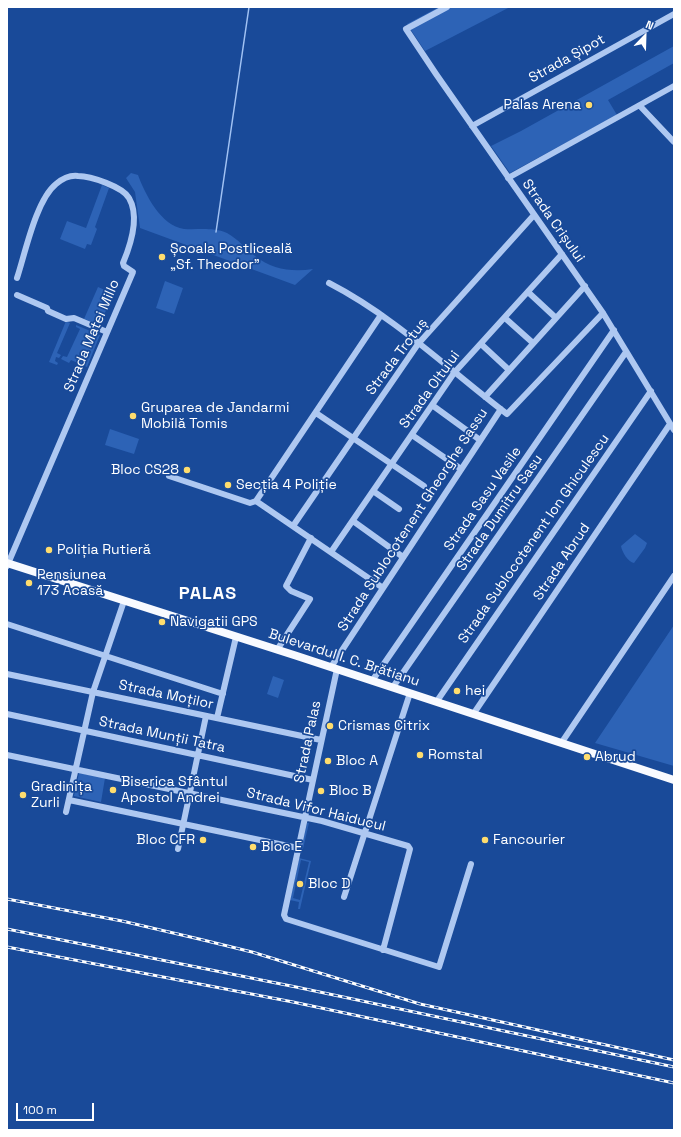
<!DOCTYPE html>
<meta charset="utf-8">
<style>
body{margin:0}
#map{position:relative;width:681px;height:1137px;overflow:hidden;background:#194a99;font-family:"Space Grotesk",sans-serif}
canvas{display:block}
.frame{position:absolute;inset:0;border:8px solid #fff;pointer-events:none}
.north{position:absolute;left:625px;top:16px;width:40px;height:40px;-webkit-text-stroke:3px #194a99;paint-order:stroke;rotate:23deg;font-size:11px;font-weight:700;line-height:16px;text-align:center;color:#fff}
.north::after{content:'';display:block;margin:auto;width:14px;height:18px;background:#fff;clip-path:polygon(50% 0,100% 100%,50% 72%,0 100%)}
.scale{position:absolute;left:16px;top:1103px;width:78px;height:18px;box-sizing:border-box;border:2px solid #fff;border-top:0;padding-left:5px;font-size:12px;line-height:14px;white-space:nowrap;color:#fff;-webkit-text-stroke:3px #194a99;paint-order:stroke}
</style>
<div id="map">
<canvas width="681" height="1137"></canvas>
<div class="frame"></div>
<div class="north">N</div>
<div class="scale">100 m</div>
</div>
<script>
const ctx = document.querySelector('canvas').getContext('2d');
ctx.lineJoin = 'round';
function fillPath(path, color) { ctx.fillStyle = color; ctx.fill(path, 'evenodd'); }
function stroke(path, color, width, dash) { ctx.strokeStyle = color; ctx.lineWidth = width; ctx.lineCap = dash ? 'butt' : 'round'; ctx.setLineDash(dash || []); ctx.stroke(path); }
function write(font, color, halo, rows, align = 'center') {
  ctx.font = font + ' "Space Grotesk",sans-serif'; ctx.lineWidth = 3.5; ctx.setLineDash([]); ctx.textBaseline = 'middle'; ctx.strokeStyle = halo; ctx.fillStyle = color; for (const [text, x, y, turn = 0] of rows) {
    ctx.save(); ctx.translate(x, y); ctx.rotate((+turn || 0) * Math.PI / 180); ctx.textAlign = isNaN(turn) ? turn : align; if (halo) ctx.strokeText(text, 0, 0); ctx.fillText(text, 0, 0); ctx.restore();
  }
}
fillPath(new Path2D(`
 M439 7H510L425 51 407 24Z
 M674 46V63L608 100 617 115 510 173 491 146 521 131Z
 M131 173 138 175C145 194 161 226 184 229 199 230 212 227 227 233 238 239 246 249 255 256 272 270 293 272 313 269L295 285 140 228 135 192 126 178Z
 M102 185 109 188 95 227 97 229 91 245 87 244 85 249 60 239 67 221 86 228Z
 M165 281 183 288 174 314 156 308Z
 M98 287 114 294 99 325 84 319Z
 M66 321 70 323 57 353 61 355 59 358 56 357 55 361 58 363 57 365 49 362Z
 M76 325 100 335 87 367 71 360 69 363 61 359 63 356 67 357 80 329 76 327Z
 M110 429 139 439 134 454 105 445Z
 M635 534 647 543 645 548 634 563C628 562 622 552 621 546Z
 M674 625V766L595 743Z
 M273 676 284 680 278 698 267 694Z
 M79 773 105 778 101 802 74 796ZM80 783 92 784 90 791 78 788Z
 M307 823H309L302 853H300Z
 M299 858 311 861 300 909H298L299 902 290 900ZM301 860 309 862 300 900 293 898Z`), '#2d63b6');
stroke(new Path2D(`
 M216 232 249 7`), '#a1c2f3', 1.5);
stroke(new Path2D(`
 M447 7 406 29 436 74 603 313 674 430
 M640 106 674 142
 M472 126 674 14
 M508 178 674 86
 M329 283C395 317 449 370 507 414L603 313
 M528 292 556 318
 M17 295 47 308 48 311 66 319 74 318 107 332
 M505 318 533 343
 M481 344 509 370
 M485 397 585 286
 M432 405 480 440
 M316 413 424 486
 M412 435 461 469
 M169 476 250 503 256 501
 M373 491 399 509
 M256 501 381 315
 M256 501 383 588
 M353 521 403 557
 M293 526 418 344 534 215
 M331 552 454 373 562 254
 M7 566 133 272 124 266 123 263C131 244 140 217 129 198 123 187 91 176 78 176 70 175 62 179 56 184 36 200 25 254 17 278
 M7 624 223 694
 M277 650 310 599 291 591 286 586 311 538
 M331 667 501 409
 M337 669 284 915 286 919 439 967 471 864
 M7 674 321 740
 M372 681 614 330
 M393 687 626 352
 M437 701 651 391
 M474 713 670 424
 M7 714 313 780
 M217 718 236 637
 M562 742 674 576
 M7 755 322 821 408 846 410 849 383 950
 M69 800 298 848
 M66 812 93 692 124 601
 M178 849 206 716
 M344 897 410 693`), '#aec8f1', 6);
stroke(new Path2D(`
 M7 563 297 656 674 780`), '#f8faff', 8);
const rail = new Path2D(`
 M7 899 122 921 199 939 252 952 420 1004 674 1060
 M7 929 296 987 674 1067
 M7 947 293 1002 674 1083`);
stroke(rail, '#fff', 3);
stroke(rail, '#194a99', 1.5, [4.5]);
for (const [x, y, r, color] of [
 [589,105,4,"#ffdd6e"],
 [162,257,4,"#ffdd6e"],
 [133,416,4,"#ffdd6e"],
 [187,470,4,"#ffdd6e"],
 [228,485,4,"#ffdd6e"],
 [49,550,4,"#ffdd6e"],
 [29,583,4,"#ffdd6e"],
 [162,622,4,"#ffdd6e"],
 [457,691,4,"#ffdd6e"],
 [330,726,4,"#ffdd6e"],
 [420,755,4,"#ffdd6e"],
 [587,757,4,"#ffdd6e"],
 [328,761,4,"#ffdd6e"],
 [113,790,4,"#ffdd6e"],
 [321,791,4,"#ffdd6e"],
 [23,795,4,"#ffdd6e"],
 [203,840,4,"#ffdd6e"],
 [485,840,4,"#ffdd6e"],
 [253,847,4,"#ffdd6e"],
 [300,884,4,"#ffdd6e"]
]) { const dot = new Path2D(); dot.arc(x, y, r, 0, 2 * Math.PI); ctx.fillStyle = color; ctx.fill(dot); stroke(dot, '#194a99', 1.5); }
write('14px', '#fff', '#194a99', [
 ["Strada Șipot",567,59,-29],
 ["Strada Crișului",553,221,55],
 ["Strada Matei Millo",92,336,-67],
 ["Strada Trotuș",397,357,-53],
 ["Strada Oltului",430,390,-54],
 ["Strada Sasu Vasile",483,499,-55],
 ["Strada Dumitru Sasu",500,513,-55],
 ["Strada Sublocotenent Gheorghe Sassu",413,520,-57],
 ["Strada Sublocotenent Ion Ghiculescu",534,539,-55],
 ["Strada Abrud",562,562,-56],
 ["Bulevardul I. C. Brătianu",344,658,18],
 ["Strada Moților",166,695,12],
 ["Strada Munții Tatra",162,735,12],
 ["Strada Palas",308,742,-78],
 ["Strada Vifor Haiducul",316,810,14]
]);
write('14px', '#fff', '#194a99', [
 ["Palas Arena",581,105,"right"],
 ["Școala Postliceală",170,249],
 ["„Sf. Theodor”",170,265],
 ["Gruparea de Jandarmi",141,408],
 ["Mobilă Tomis",141,424],
 ["Bloc CS28",179,470,"right"],
 ["Secția 4 Poliție",236,485],
 ["Poliția Rutieră",57,550],
 ["Pensiunea",37,575],
 ["173 Acasă",37,591],
 ["Navigatii GPS",170,622],
 ["hei",465,691],
 ["Crismas Citrix",338,726],
 ["Romstal",428,755],
 ["Abrud",595,757],
 ["Bloc A",336,761],
 ["Biserica Sfântul",121,782],
 ["Apostol Andrei",121,798],
 ["Gradinița",31,787],
 ["Zurli",31,803],
 ["Bloc B",329,791],
 ["Bloc CFR",195,840,"right"],
 ["Fancourier",493,840],
 ["Bloc E",261,847],
 ["Bloc D",308,884]
], 'left');
ctx.letterSpacing = '1px';
write('bold 18px', '#fff', '#194a99', [
 ["PALAS",208,594]
]);
ctx.letterSpacing = '0px';
</script>
